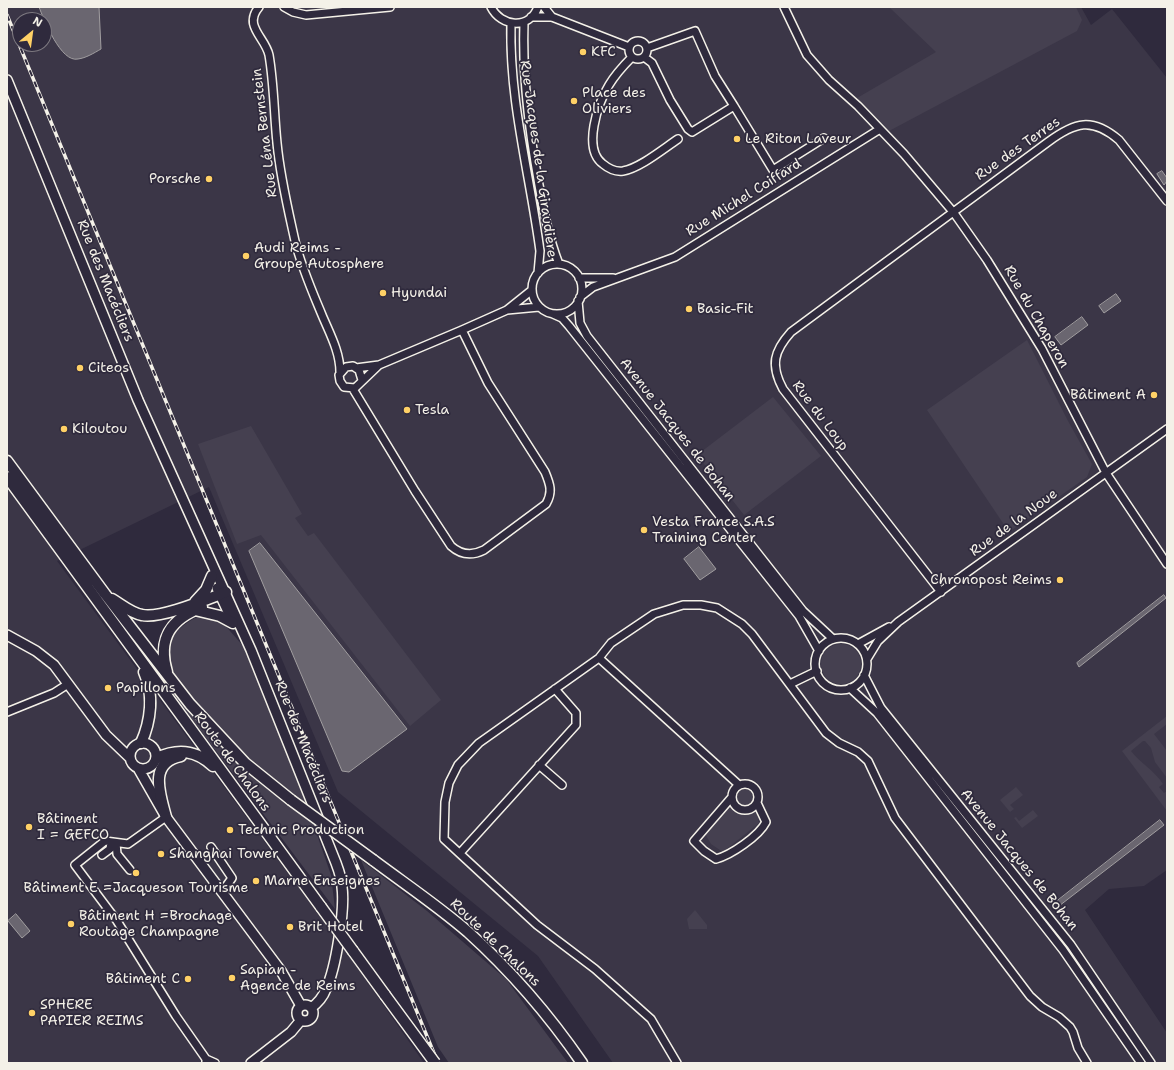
<!DOCTYPE html>
<meta charset="utf-8">
<style>
body{margin:0}
#map{position:relative;width:1174px;height:1070px;overflow:hidden;background:#2f2a3d;font-family:"Shantell Sans",sans-serif}
canvas{display:block}
.frame{position:absolute;inset:0;border:8px solid #f4f1e8;pointer-events:none}
.north{position:absolute;left:12px;top:12px;width:40px;height:40px;box-sizing:border-box;background:#2f2a3d;border:1px solid #7e7a81;border-radius:50%;rotate:29deg;font-size:11px;font-weight:700;line-height:16px;text-align:center;color:#f4f1e8}
.north::after{content:'';display:block;margin:auto;width:14px;height:18px;background:#ffd166;clip-path:polygon(50% 0,100% 100%,50% 72%,0 100%)}
</style>
<div id="map">
<canvas width="1174" height="1070"></canvas>
<div class="frame"></div>
<div class="north">N</div>
</div>
<script>
const ctx = document.querySelector('canvas').getContext('2d');
ctx.lineJoin = 'round';
function fillPath(path, color) { ctx.fillStyle = color; ctx.fill(path, 'evenodd'); }
function stroke(path, color, width, dash) { ctx.strokeStyle = color; ctx.lineWidth = width; ctx.lineCap = dash ? 'butt' : 'round'; ctx.setLineDash(dash || []); ctx.stroke(path); }
function write(font, color, halo, rows, align = 'center') {
  ctx.font = font + ' "Shantell Sans",sans-serif'; ctx.lineWidth = 3.5; ctx.setLineDash([]); ctx.textBaseline = 'middle'; ctx.strokeStyle = halo; ctx.fillStyle = color; for (const [text, x, y, turn = 0] of rows) {
    ctx.save(); ctx.translate(x, y); ctx.rotate((+turn || 0) * Math.PI / 180); ctx.textAlign = isNaN(turn) ? turn : align; if (halo) ctx.strokeText(text, 0, 0); ctx.fillText(text, 0, 0); ctx.restore();
  }
}
fillPath(new Path2D(`
 M7 7H1081L1091 25 1112 9 1167 78V870L1144 886 1109 889 1085 910 1167 1033V1063H613L538 956 338 792 209 487 57 561 344 949 424 1063H7ZM20 20H44V44H20Z`), '#3b3647');
fillPath(new Path2D(`
 M889 7H1076L1082 20 1077 31 889 131 857 98 936 52Z
 M1027 340 1068 421 1092 464 1087 477 1009 532 927 410Z
 M773 397 821 456 744 515 697 455Z
 M251 426 302 514 295 518 308 536 314 533 441 700 410 726 261 535 237 544 198 444Z
 M199 616 223 623 244 647 306 803 331 875 335 909 161 678C169 646 168 631 199 616Z
 M821 664a20 20 0 1 1 40 0a20 20 0 1 1-40 0Z
 M1167 716V724L1154 734 1167 751V778L1155 762 1151 748 1145 741H1143L1131 751C1140 763 1154 770 1163 784L1159 787 1164 793 1167 791V811L1122 751Z
 M1016 787 1023 795 1010 805 1014 809 1010 812 1000 800Z
 M736 797a10 10 0 1 1 20 0a10 10 0 1 1-20 0Z
 M729 803C737 814 745 817 757 811L759 823 723 852 711 844 704 832Z
 M1033 810 1038 816 1022 828 1014 818 1016 817 1019 821Z
 M361 860 427 911 506 979 568 1063H449L438 1047Z
 M695 910 707 925V929H689L687 919Z`), '#454050');
const water = new Path2D(`
 M39 7H99L101 49C94 53 86 58 78 59 61 63 44 20 39 7Z
 M1162 171 1167 178V181L1164 185 1157 174Z
 M1116 294 1121 301 1104 313 1099 306Z
 M1082 317 1088 325 1061 345 1055 337Z
 M260 543 407 729 349 772 342 771 249 551Z
 M699 547 716 569 700 580 684 559Z
 M1164 595 1166 598 1079 667 1077 663Z
 M1160 820 1164 825 1059 906 1056 902Z
 M16 914 30 931 22 938 8 921Z`);
fillPath(water, '#6a6670');
stroke(water, '#a19ea0', 1);
const street = new Path2D(`
 M259 7C243 26 265 37 269 55 274 84 274 114 277 143 280 176 288 209 295 241 301 266 312 291 322 315 330 334 340 352 340 372
 M284 7 293 12 306 15 390 7
 M491 7C501 27 529 30 538 7
 M544 7 552 17
 M784 7 807 55 829 80 858 106 904 154 954 213 987 260 1042 349 1106 473 1167 564
 M531 17H552L629 47
 M524 22C522 77 529 131 539 185 544 212 549 239 559 264
 M511 24C509 101 530 175 540 251L538 273
 M629 50a9 9 0 1 1 18 0a9 9 0 1 1-18 0Z
 M632 57C623 66 615 75 609 85 598 103 582 149 603 164 609 169 615 172 623 171 640 168 663 149 678 139
 M644 57 652 63 670 100 688 129 692 132 734 106 715 76 695 31 647 48
 M734 106 773 170 824 138
 M532 289a25 25 0 1 1 50 0a25 25 0 1 1-50 0Z
 M579 278H613
 M580 297 593 287 675 257 880 129
 M578 301 580 323 587 336 803 611 833 639
 M507 310 539 307
 M553 314 562 318 569 326 799 616 819 651
 M356 368 379 365 462 330 507 310 532 290
 M362 380 359 370 353 366 346 367 339 375 340 381 344 387 355 388 379 365
 M353 389 415 491 451 546C461 555 472 556 484 550L546 504C553 492 550 484 545 472L488 383 462 330
 M941 592 783 389C770 365 774 351 791 332L1048 142C1075 122 1092 117 1119 140L1167 201
 M815 664a26 26 0 1 1 52 0a26 26 0 1 1-52 0Z
 M858 644 889 627
 M599 658 739 785
 M867 659 878 641 898 622 1167 429
 M864 675 881 708 1071 945 1151 1063
 M790 684 817 671
 M850 688 877 713 1063 950 1141 1063
 M7 712 54 693 68 684
 M539 765 562 785
 M732 797a13 13 0 1 1 26 0a13 13 0 1 1-26 0Z
 M732 797 694 841 704 851 716 859C731 855 759 836 766 822L757 803
 M166 817 128 844 105 841 75 865 117 921 176 1016 206 1059V1063
 M116 843 117 854 130 870
 M211 847 232 878 222 892
 M460 853 576 725V713L555 689
 M102 855 110 849 111 842
 M206 1059 215 1063
 M677 1063 651 1019 595 969 537 925 444 839 445 802 449 783 458 765 479 743 599 658 611 643 654 614 683 605H701L717 608 742 624 752 634 826 733 839 743 858 752 868 761 895 818 1030 996 1042 1007 1059 1017 1070 1027 1073 1032 1078 1048 1087 1063`);
const secondary = new Path2D(`
 M7 80 138 400 251 650 336 863C339 871 342 879 342 887 345 910 336 968 326 989 323 997 318 1003 311 1008
 M217 588 231 618
 M7 635 36 651 54 665 106 735 130 758
 M130 756a13 13 0 1 1 26 0a13 13 0 1 1-26 0Z
 M138 768 166 817 281 971 301 1006
 M297 1013a8 8 0 1 1 16 0a8 8 0 1 1-16 0Z
 M251 1063 291 1032 301 1020`);
const primary = new Path2D(`
 M7 461 105 594 190 704 245 763 291 800
 M7 477 321 907
 M112 599C122 605 131 613 142 615 161 619 207 599 226 592
 M195 602 206 590 212 576
 M195 610 220 616 233 623
 M167 672C157 638 171 619 202 607
 M141 743C151 721 154 694 144 672
 M157 758C178 748 196 750 213 766
 M166 817C160 794 148 762 181 756
 M373 860C405 884 438 906 468 932 511 971 549 1015 582 1063
 M353 951 385 995`);
stroke(street, '#f4f1e8', 10);
stroke(secondary, '#f4f1e8', 12);
stroke(primary, '#f4f1e8', 13);
stroke(street, '#2f2a3d', 7);
stroke(secondary, '#2f2a3d', 9);
stroke(primary, '#2f2a3d', 10);
const rail = new Path2D(`
 M7 15 438 1063`);
stroke(rail, '#f4f1e8', 3.5);
stroke(rail, '#2f2a3d', 2, [6]);
const primaryBridge = new Path2D(`
 M291 800 373 860
 M321 907 353 951
 M385 995 435 1063`);
stroke(primaryBridge, '#f4f1e8', 13, []);
stroke(primaryBridge, '#2f2a3d', 10);
for (const [x, y, r, color] of [
 [583,52,4,"#ffd166"],
 [574,101,4,"#ffd166"],
 [737,139,4,"#ffd166"],
 [209,179,4,"#ffd166"],
 [246,256,4,"#ffd166"],
 [383,293,4,"#ffd166"],
 [689,309,4,"#ffd166"],
 [80,368,4,"#ffd166"],
 [1154,395,4,"#ffd166"],
 [407,410,4,"#ffd166"],
 [64,429,4,"#ffd166"],
 [644,530,4,"#ffd166"],
 [1060,580,4,"#ffd166"],
 [108,688,4,"#ffd166"],
 [29,827,4,"#ffd166"],
 [230,830,4,"#ffd166"],
 [161,854,4,"#ffd166"],
 [136,873,4,"#ffd166"],
 [256,881,4,"#ffd166"],
 [71,924,4,"#ffd166"],
 [290,927,4,"#ffd166"],
 [232,978,4,"#ffd166"],
 [188,979,4,"#ffd166"],
 [32,1013,4,"#ffd166"]
]) { const dot = new Path2D(); dot.arc(x, y, r, 0, 2 * Math.PI); ctx.fillStyle = color; ctx.fill(dot); stroke(dot, '#2f2a3d', 1.5); }
write('14px', '#f4f1e8', '#2f2a3d', [
 ["KFC",591,52],
 ["Place des",582,93],
 ["Oliviers",582,109],
 ["Le Riton Laveur",745,139],
 ["Porsche",201,179,"right"],
 ["Audi Reims -",254,248],
 ["Groupe Autosphere",254,264],
 ["Hyundai",391,293],
 ["Basic-Fit",697,309],
 ["Citeos",88,368],
 ["Bâtiment A",1146,395,"right"],
 ["Tesla",415,410],
 ["Kiloutou",72,429],
 ["Vesta France S.A.S",652,522],
 ["Training Center",652,538],
 ["Chronopost Reims",1052,580,"right"],
 ["Papillons",116,688],
 ["Bâtiment",37,819],
 ["I = GEFCO",37,835],
 ["Technic Production",238,830],
 ["Shanghai Tower",169,854],
 ["Marne Enseignes",264,881],
 ["Bâtiment E =Jacqueson Tourisme",136,888,"center"],
 ["Bâtiment H =Brochage",79,916],
 ["Routage Champagne",79,932],
 ["Brit Hotel",298,927],
 ["Sapian -",240,970],
 ["Agence de Reims",240,986],
 ["Bâtiment C",180,979,"right"],
 ["SPHERE",40,1005],
 ["PAPIER REIMS",40,1021]
], 'left');
write('14px', '#f4f1e8', '#2f2a3d', [
 ["Rue Léna Bernstein",265,133,-97],
 ["Rue des Terres",1018,149,-35],
 ["Rue Jacques de la Giraudière",538,159,82],
 ["Rue Michel Coiffard",744,198,-32],
 ["Rue des Macécliers",105,281,68],
 ["Rue du Chaperon",1036,317,60],
 ["Rue du Loup",820,416,53],
 ["Avenue Jacques de Bohan",677,430,52],
 ["Rue de la Noue",1014,523,-36],
 ["Rue des Macécliers",303,742,68],
 ["Route de Chalons",232,762,54],
 ["Avenue Jacques de Bohan",1019,860,51],
 ["Route de Chalons",495,943,44]
]);
</script>
